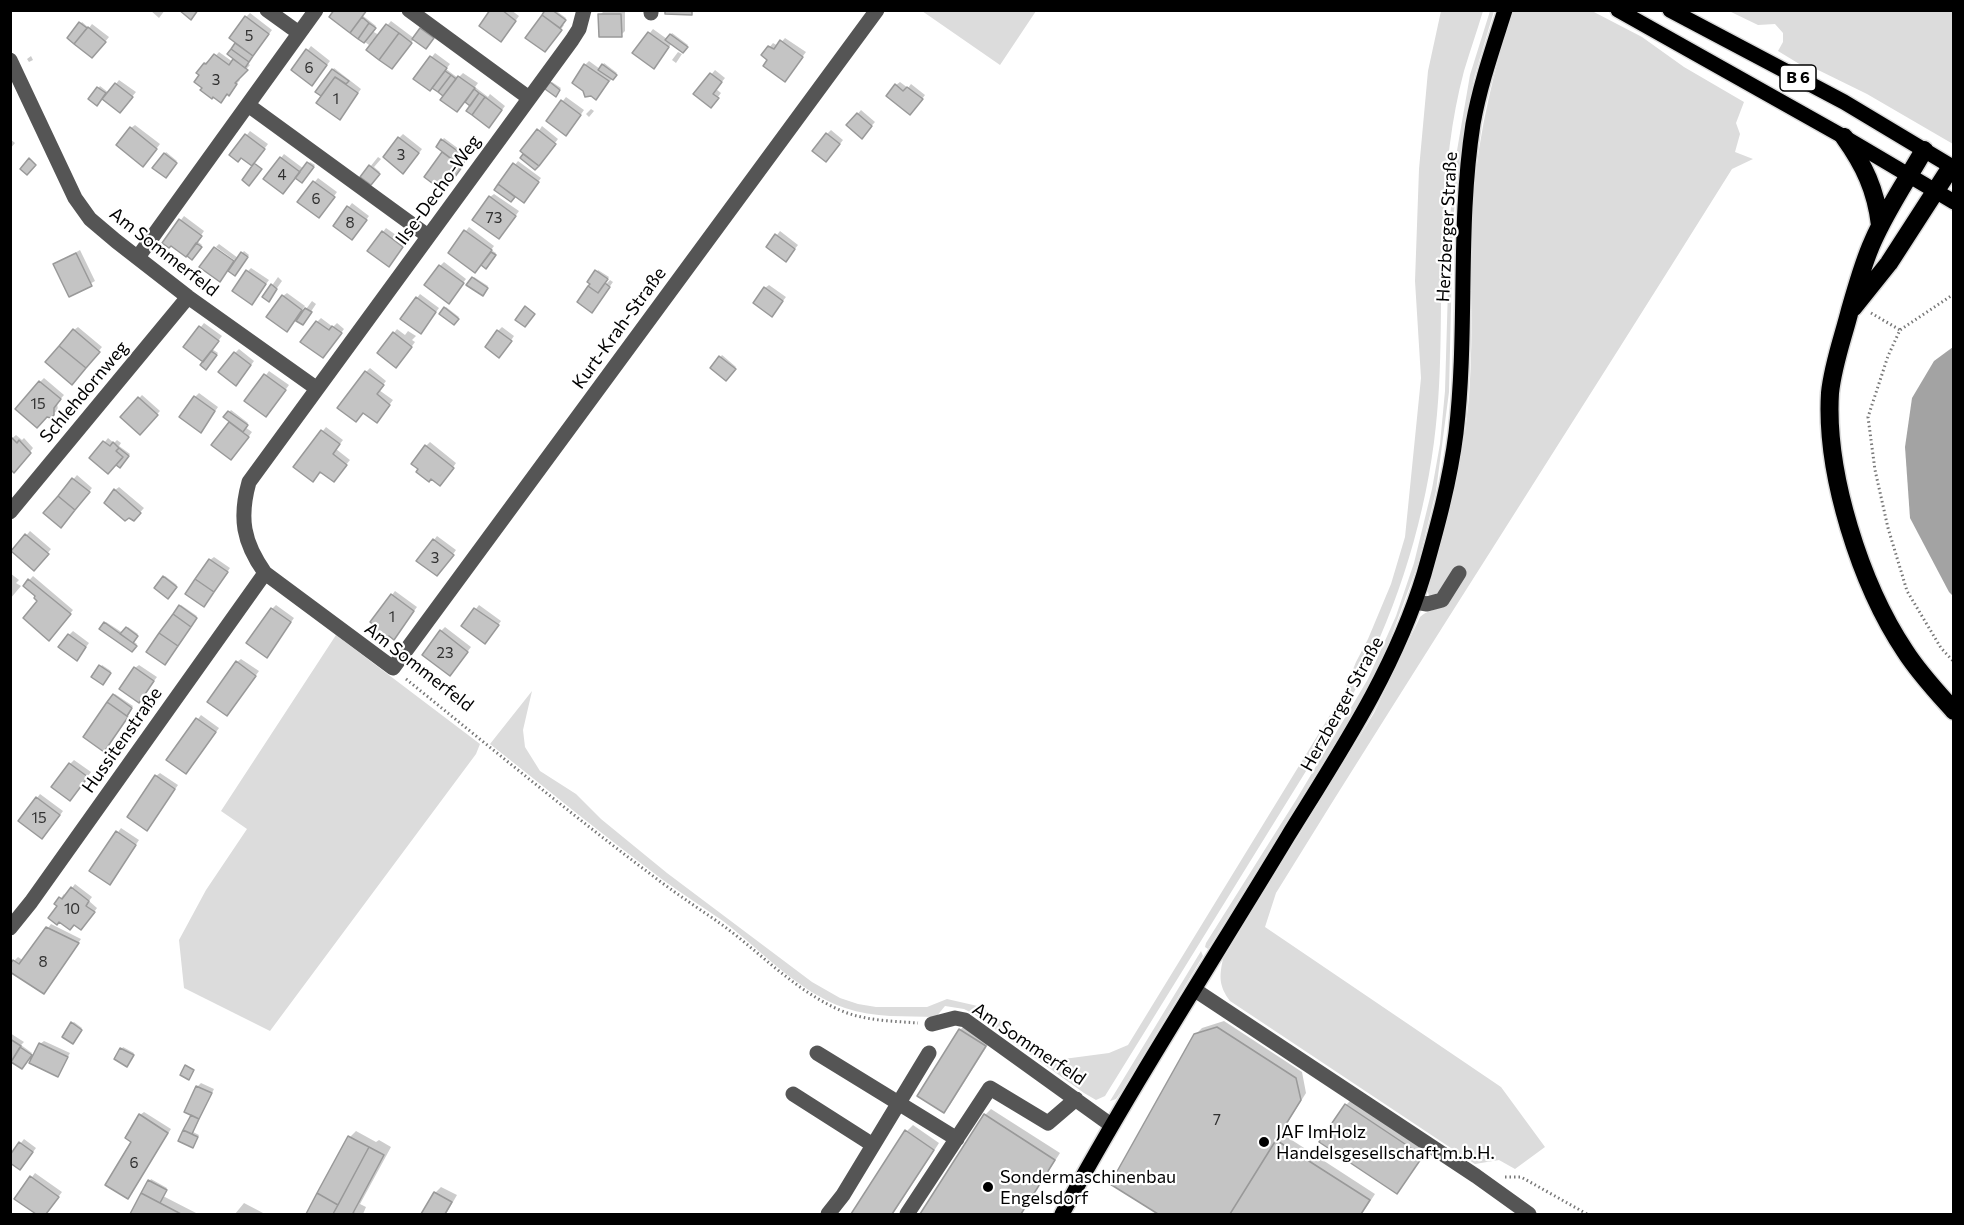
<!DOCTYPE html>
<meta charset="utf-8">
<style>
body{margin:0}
#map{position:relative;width:1964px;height:1225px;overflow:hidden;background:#fff;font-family:Commissioner,sans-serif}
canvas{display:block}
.frame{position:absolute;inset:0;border:12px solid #000;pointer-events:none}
</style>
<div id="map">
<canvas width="1964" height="1225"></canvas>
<div class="frame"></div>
</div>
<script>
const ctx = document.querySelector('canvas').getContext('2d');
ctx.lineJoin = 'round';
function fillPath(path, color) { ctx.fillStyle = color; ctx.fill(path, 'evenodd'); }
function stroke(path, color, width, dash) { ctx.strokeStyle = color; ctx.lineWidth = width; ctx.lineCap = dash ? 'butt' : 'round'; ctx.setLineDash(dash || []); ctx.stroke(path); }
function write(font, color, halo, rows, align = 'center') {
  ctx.font = font + ' Commissioner,sans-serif'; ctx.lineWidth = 4.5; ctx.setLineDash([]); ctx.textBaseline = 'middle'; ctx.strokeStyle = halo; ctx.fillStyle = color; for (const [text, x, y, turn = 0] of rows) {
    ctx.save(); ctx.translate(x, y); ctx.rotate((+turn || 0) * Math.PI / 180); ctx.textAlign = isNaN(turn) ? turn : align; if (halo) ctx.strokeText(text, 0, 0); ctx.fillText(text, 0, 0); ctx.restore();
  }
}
fillPath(new Path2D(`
 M922 11H1036L1000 65Z
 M1441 11H1483C1477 31 1470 51 1464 71 1451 119 1446 171 1443 220 1439 294 1444 368 1434 442 1422 533 1393 619 1350 700L1105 1096 1096 1100 1084 1093 974 1014 964 1009 945 1006 936 1017C906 1016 874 1018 845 1008 798 992 762 951 723 921 703 907 682 894 663 880 604 836 547 789 490 744L532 691 523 730 525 747 540 771 576 794 601 819 667 873 812 982 840 998 858 1004 876 1007H927L947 999 982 1007 1056 1060 1109 1053 1128 1045 1343 694 1356 662 1368 639 1391 584 1405 537 1421 378 1415 281 1419 169 1428 71Z
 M1490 11H1494L1474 78 1458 169 1453 222 1449 392 1436 491 1418 564 1385 653 1358 706 1208 949 1205 947 1206 943 1296 800 1368 679 1396 616 1414 563 1432 489 1440 444 1445 391 1450 220 1454 168 1470 75Z
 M1512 11H1592L1642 37 1684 67 1744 102 1736 123 1740 134 1735 152 1753 159 1732 169C1581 411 1426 650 1276 893L1265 927 1501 1087 1545 1147 1515 1169 1499 1160 1475 1164 1230 1001C1219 986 1219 977 1223 959L1374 713 1420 617C1426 611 1435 610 1443 606V593L1432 599 1429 596 1427 588C1448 526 1463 462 1469 397 1474 329 1470 261 1474 193 1479 130 1494 71 1512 11Z
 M1729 11H1953V144L1867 94 1812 67 1801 65 1778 51 1783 42V33L1775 24 1758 25Z
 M336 635 480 744 476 754 270 1031 184 988 179 940 206 890 247 829 221 811Z
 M1201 951 1203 956 1121 1092 1116 1099 1110 1101Z`), '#dcdcdc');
fillPath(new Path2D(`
 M1953 347V596L1949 592 1910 518 1905 447 1912 398 1934 361Z`), '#a3a3a3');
fillPath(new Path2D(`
 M150 10H165L159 18Z
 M492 10H511L519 16 504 36Z
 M547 10H555L566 18 562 24 564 25 549 47 527 37Z
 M629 10 625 12V31L621 35 600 15 604 11Z
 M250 13 272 30 247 63 250 65 238 78 240 80 221 101 204 88 201 75 198 73 205 63 209 60 211 61 219 52 233 62 235 59 229 54 237 43 246 17Z
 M362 15 376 26 372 31 379 35 391 21 415 39 423 28 434 36 426 47 414 39 396 63 373 40 369 45 331 17Z
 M82 22 89 28 92 24 109 37 96 53 78 37H69Z
 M653 29 667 39 672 33 688 45 683 51 672 43 657 63 634 53Z
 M785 38 806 52 788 76 763 55 773 43 778 46Z
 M311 46 330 61 315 80 308 50Z
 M678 52 682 54 676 63 672 60Z
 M435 53 450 64 446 69 458 78 463 73 478 83 475 87 488 97 490 94 505 106 493 122 465 101 445 96 433 86 415 79Z
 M31 56 33 60 29 62 27 59Z
 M589 61 600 69 604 63 617 73 599 94 592 95 585 65Z
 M334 68 361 89 343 114 317 91Z
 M715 70 725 78 716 89 721 93 714 102 695 94Z
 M119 80 136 92 120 111 102 98 90 99 100 86 109 93Z
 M552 82 561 88 555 95 547 89Z
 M900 82 908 88 911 84 925 95 914 110 896 85Z
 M566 97 584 110 570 130 548 120Z
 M591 109 594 111 589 117 586 114Z
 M861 110 875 122 865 133 848 125Z
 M135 125 160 144 147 161 131 128Z
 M542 126 558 139 535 168 522 158Z
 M831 130 843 140 830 157 827 134Z
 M250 131 268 144 255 161 231 155Z
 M403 134 422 149 407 169 399 138Z
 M444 138 467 155 463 161 465 162 447 186 426 176 445 152 438 146Z
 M10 139 15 143 10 149Z
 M166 152 177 161 165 176 154 168Z
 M284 154 304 169 310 162 315 165 302 181 281 158Z
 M378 157 381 159 374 167 380 172 371 183 362 177Z
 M518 161 541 178 527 197 515 195 511 200 496 189Z
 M318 178 337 192 322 212 299 201Z
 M494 194 519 211 503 233 490 197Z
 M352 203 369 216 356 234 335 226Z
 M184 216 204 231 197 241 202 245 192 258 171 244 164 242Z
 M469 227 494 246 491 250 496 253 486 267 450 252Z
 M386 228 406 242 392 261 383 232Z
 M780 231 798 245 789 256 768 247Z
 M219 244 238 258 244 251 249 255 235 274 228 269 214 249 239 267 241 265 216 247Z
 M80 250 95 281 70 295 55 264Z
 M444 262 466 279 452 298 440 266Z
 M251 268 269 280 255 299 248 271Z
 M598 270 609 277 603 285 604 286 610 280 613 282 595 307 592 285 589 282Z
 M278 277 282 281 270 298 264 297Z
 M474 277 488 286 483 294 469 284Z
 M769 285 786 297 775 311 765 288Z
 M287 293 305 306 290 326 283 296Z
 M420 294 439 308 424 328 417 298Z
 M312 301 316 304 304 322 298 320Z
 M446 307 459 317 454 323 441 314Z
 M321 318 333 327 337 323 344 329 327 353 317 322Z
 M204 323 222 336 212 349 218 353 206 368 209 356 185 347Z
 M78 327 102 347 75 379 74 330Z
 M502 327 514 336 503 352 498 331Z
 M397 329 405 335 408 331 416 336 412 340 415 342 400 362 394 333Z
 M239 349 254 361 240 380 235 353Z
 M722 355 736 367 726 379 712 368Z
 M370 368 386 381 379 390 393 400 380 417 366 372Z
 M269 371 289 385 270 411 247 401Z
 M44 378 64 395 57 403 58 410 50 416 40 382Z
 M199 393 218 407 204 427 195 397Z
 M142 395 160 411 140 433 122 417Z
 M231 410 248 423 245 427 252 432 235 455 214 445 231 421 225 417Z
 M326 427 343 440 336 449 350 460 337 476 321 470 295 467Z
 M16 435 22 440 24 438 33 448 18 467 10 468V440Z
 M108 438 114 443 117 440 121 443 119 446 130 454 120 466 116 463 92 458Z
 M430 442 456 463 444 480 432 477 426 446Z
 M77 475 92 488 65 522 45 513Z
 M119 487 144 508 134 519 115 490Z
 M30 531 51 549 38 565 13 551Z
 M437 536 456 550 441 571 434 540Z
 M214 557 230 568 207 602 210 560Z
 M10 573 19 580 16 583 21 586 10 599Z
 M33 576 73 610 53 635 37 596 25 585Z
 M165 576 177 585 168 597 156 588Z
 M395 591 417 607 397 634 392 595Z
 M181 605 197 616 193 622 175 614Z
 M276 605 294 618 270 652 272 609Z
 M479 605 501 621 489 638 463 626Z
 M106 622 123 633 128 627 138 634 133 641 137 644 132 650 101 629Z
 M445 627 471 647 454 670 441 631Z
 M73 631 89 643 80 655 69 635Z
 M241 659 259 671 230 711 237 662Z
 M102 665 111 671 102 683 93 677Z
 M139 665 157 677 142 697 135 668Z
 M115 694 133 706 129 712 130 713 107 746 85 737Z
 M201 715 219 728 190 768 168 759Z
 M74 760 91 772 74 795 70 764Z
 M160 773 178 785 150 825 156 776Z
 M40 794 63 811 46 834 37 798Z
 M121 828 139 840 113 879 91 871Z
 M75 884 92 897 89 901 97 908 85 925 75 924 70 929 50 917 59 905 61 898 64 894 66 896Z
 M51 924 81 939 47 989 14 961 18 957 24 961Z
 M1224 1021 1302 1072 1306 1093 1281 1133 1375 1194 1362 1214H1161L1112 1183 1195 1035 1202 1028Z
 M74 1022 82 1028 74 1040 72 1023Z
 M966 1024 991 1040 950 1105 944 1111 960 1030Z
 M10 1033 24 1042 21 1045 32 1053 24 1066 10 1059Z
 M44 1041 70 1053 58 1075 40 1044Z
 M123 1047 134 1053 128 1064 116 1059Z
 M201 1083 214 1089 193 1132 199 1135 194 1145 180 1140 193 1114 197 1087Z
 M1352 1099 1428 1149 1397 1192 1346 1105Z
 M991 1109 1060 1153 1021 1214H922L985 1115Z
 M144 1112 171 1129 128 1197 133 1141 140 1115Z
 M913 1125 939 1143 893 1214H853L907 1131Z
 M356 1131 376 1142 379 1140 391 1147 360 1204 366 1207 363 1214H307L350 1137Z
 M24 1139 36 1148 24 1164 10 1157Z
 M35 1173 62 1192 45 1214H38L16 1199Z
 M151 1179 167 1188 163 1196 198 1214H132Z
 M441 1187 457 1195 446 1214H423L435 1193Z
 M244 1203 265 1214H235Z`), '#0003');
const building = new Path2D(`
 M179 10H198L191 20Z
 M334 10H367L350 33 329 17Z
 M490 10H502L516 21 501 42 479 26Z
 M545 10H552L566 20 560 28 542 15Z
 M665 10H692V15L665 14Z
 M598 14H621L622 37H599Z
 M542 15 562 30 545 52 525 38Z
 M245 16 269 34 253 56 229 38Z
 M362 17 369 23 358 39 350 33Z
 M79 22 87 28 74 44 67 38Z
 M369 23 376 28 364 43 358 39Z
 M386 24 399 33 379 60 366 50Z
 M88 27 106 42 92 58 74 44Z
 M420 28 434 38 426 49 412 39Z
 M648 32 669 47 654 69 632 53Z
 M399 33 412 43 392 69 379 60Z
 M670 34 688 47 683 53 665 40Z
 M780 40 803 57 785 82 763 66 767 60 761 55 768 46 774 49Z
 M235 43 253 56 249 62 231 49Z
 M231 49 249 62 245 68 227 54Z
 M306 49 327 65 312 86 291 70Z
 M214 54 229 65 233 59 248 70 235 83 237 84 229 96 227 94 221 103 213 97 212 99 200 90 202 88 194 82 199 75 196 73 204 63 206 64Z
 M430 56 447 68 430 91 413 79Z
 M584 64 609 81 596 100 591 96 585 97 583 91 572 83Z
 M602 64 617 75 613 80 598 70Z
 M332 69 349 81 346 84 335 77 321 96 315 92Z
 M445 71 451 75 438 92 432 88Z
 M710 73 722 82 713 94 719 98 711 108 693 94Z
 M451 75 456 79 443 96 438 92Z
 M458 76 475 88 457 112 440 100Z
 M335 77 358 93 340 120 316 103Z
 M550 82 560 90 556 97 545 89Z
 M115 83 133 97 120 113 102 99Z
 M895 84 903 91 907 87 923 99 910 115 886 96Z
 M97 87 106 93 97 106 88 99Z
 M474 89 479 93 470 106 465 102Z
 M479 93 485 97 472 115 466 111Z
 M485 97 502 110 489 128 472 115Z
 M561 100 581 115 566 136 546 121Z
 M857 113 872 126 862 139 846 125Z
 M130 127 157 149 143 167 116 145Z
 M537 129 556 144 539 166 520 151Z
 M826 133 840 144 826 162 812 151Z
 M245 134 265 149 252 166 241 158 238 162 229 155Z
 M398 137 419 153 403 174 383 157Z
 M441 139 467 158 461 166 436 147Z
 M442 152 462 167 444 192 424 177Z
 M164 153 177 163 166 178 152 168Z
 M523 154 539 166 535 170 520 158Z
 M280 157 300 172 283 194 263 179Z
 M29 158 36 165 27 175 20 169Z
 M307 162 314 167 302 183 295 178Z
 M254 163 262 169 249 186 242 180Z
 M513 163 539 182 524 203 498 184Z
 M369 165 380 174 371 185 360 177Z
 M313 181 335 197 319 218 297 202Z
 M498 184 515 197 511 202 494 190Z
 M489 196 516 216 499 239 472 220Z
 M347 206 367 220 352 240 333 226Z
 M179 219 202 236 186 257 171 246 169 248 162 243Z
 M464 230 492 250 475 273 448 253Z
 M382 231 403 247 389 267 367 251Z
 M775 234 795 249 786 262 766 247Z
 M196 243 202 247 192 260 187 256Z
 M214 247 234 261 220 282 199 267Z
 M241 252 248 257 235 276 228 271Z
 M491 252 496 255 486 269 481 265Z
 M76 253 92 286 69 297 53 264Z
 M439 265 464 283 449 304 424 285Z
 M246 270 266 284 252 305 232 291Z
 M595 270 608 279 598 293 588 286 590 284 587 282Z
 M472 277 488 288 483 296 466 285Z
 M605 283 610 287 592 313 577 302 588 286 598 293Z
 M271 284 277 289 269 302 262 297Z
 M764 287 783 301 772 317 753 303Z
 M282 295 302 310 287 332 266 317Z
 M416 297 436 312 421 334 400 319Z
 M525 306 535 314 525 327 515 320Z
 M444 307 459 319 454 325 439 314Z
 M305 308 312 312 303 325 296 321Z
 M316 321 329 330 332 326 342 333 323 358 300 342Z
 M199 326 219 341 203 362 183 347Z
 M73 329 100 352 86 368 59 346Z
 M497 330 512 341 499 358 485 347Z
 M393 332 412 347 396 368 377 353Z
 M59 346 86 368 72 385 45 362Z
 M211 351 217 355 206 370 200 365Z
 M234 352 251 365 236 386 218 372Z
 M719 356 736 369 726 381 710 368Z
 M365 371 384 385 377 394 390 405 377 423 363 413 356 422 337 408Z
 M264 374 286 390 266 417 244 401Z
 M39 381 61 399 54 408V415L51 418 47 417 37 428 15 409Z
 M194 396 215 411 201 433 179 417Z
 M138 397 158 415 140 435 120 417Z
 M228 411 248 425 243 432 223 417Z
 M229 422 249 437 231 460 211 445Z
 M321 430 340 444 333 454 347 465 334 482 320 472 313 482 293 467Z
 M11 437 17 443 19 440 31 453 14 473 10 469Z
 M103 441 110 446 113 442 119 448 116 451 123 457 108 474 89 458Z
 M425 445 454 468 440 486 431 479 429 482 416 472 418 469 411 464Z
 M119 448 129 456 120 468 116 465 123 457 116 451Z
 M72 478 90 492 75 510 58 496Z
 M114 489 141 513 134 521 129 518 125 521 104 503Z
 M58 496 75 510 61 528 43 513Z
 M25 534 49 554 34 571 11 551Z
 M433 539 454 555 437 576 416 561Z
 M209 559 228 572 214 592 195 579Z
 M163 576 177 587 168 599 154 588Z
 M28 579 71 614 49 641 23 618 37 601 34 598 35 596 23 586Z
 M195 579 214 592 204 607 185 594Z
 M391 594 414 611 394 640 389 636 386 640 375 631 377 628 370 622Z
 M179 605 197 618 191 627 173 614Z
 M271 608 291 622 267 658 246 643Z
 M474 608 499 625 485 644 461 626Z
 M173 614 191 627 178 646 159 633Z
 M104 622 137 646 132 652 99 629Z
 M126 627 138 636 133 643 120 634Z
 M440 630 468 652 450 676 422 655Z
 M159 633 178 646 165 665 146 652Z
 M68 634 86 647 77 661 58 647Z
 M236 661 256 676 227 716 207 702Z
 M99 665 111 673 103 685 91 677Z
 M134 667 154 681 139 703 119 689Z
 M113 694 132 708 127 716 107 702Z
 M107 702 128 717 104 752 83 737Z
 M196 718 216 732 186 774 166 760Z
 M69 763 88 777 70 801 51 787Z
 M155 775 175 789 147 831 127 817Z
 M36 797 60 815 42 839 18 821Z
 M116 831 136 845 110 885 89 871Z
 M71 887 89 901 86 906 95 912 81 930 74 925 70 930 59 922 57 925 48 918 57 906 54 904 59 897 62 899Z
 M46 927 79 943 44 994 10 972V964L13 960 19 964Z
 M71 1022 82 1030 73 1044 62 1037Z
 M1217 1027 1296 1078 1301 1100 1230 1214H1158L1110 1184 1194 1034Z
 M959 1029 986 1046 944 1113 917 1096Z
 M10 1039 21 1046 11 1062 10 1061Z
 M39 1043 68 1057 58 1077 29 1063Z
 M20 1047 32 1055 22 1069 11 1062Z
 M120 1048 134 1055 127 1067 114 1059Z
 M185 1065 194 1070 189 1080 180 1075Z
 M196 1086 212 1093 199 1119 184 1112Z
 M1345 1104 1423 1156 1397 1194 1319 1142Z
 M139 1114 168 1133 128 1199 105 1185 131 1142 125 1138Z
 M984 1114 1055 1160 1021 1214H920Z
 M191 1115 199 1119 192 1134 183 1130Z
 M183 1130 198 1137 193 1148 178 1141Z
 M905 1130 934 1150 892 1214H851Z
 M348 1136 369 1147 338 1205 317 1193Z
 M1276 1140 1370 1200 1361 1214H1230Z
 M19 1142 33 1152 20 1170 10 1163V1155Z
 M369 1147 384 1155 353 1213 356 1214H333Z
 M30 1176 59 1197 46 1214H36L14 1199Z
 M148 1180 167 1190 160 1203 141 1193Z
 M434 1192 452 1202 445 1214H421Z
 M141 1193 160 1203 181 1214H130Z
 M317 1193 338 1205 333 1214H306Z`);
fillPath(building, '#c4c4c4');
stroke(building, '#999', 1.5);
const major = new Path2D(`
 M1618 10 1844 137 1954 202
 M1670 10 1844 102 1954 168
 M1062 1214C1132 1085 1212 962 1288 836 1340 752 1395 670 1424 574 1437 528 1450 481 1456 433 1468 330 1457 227 1473 124 1480 85 1493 48 1505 10`);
const highway = new Path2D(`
 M1844 137C1864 165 1876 190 1880 225
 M1924 150C1907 180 1887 209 1873 241 1863 263 1857 286 1850 310 1843 338 1833 364 1830 393 1825 474 1861 585 1905 651 1919 673 1937 692 1954 711
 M1853 308 1889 263 1951 167`);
stroke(major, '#dbdbdb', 18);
stroke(highway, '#dbdbdb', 21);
stroke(new Path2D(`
 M1446 235 1447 212
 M1954 294 1900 330 1888 356 1868 417 1875 470 1888 528 1907 591 1941 648 1954 662
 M1871 313 1900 330
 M406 679C490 747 574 817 661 882 681 897 701 910 721 924 761 953 795 991 842 1011 866 1021 893 1021 918 1023
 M1505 1177H1521L1587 1214`), '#777', 3, [1.5, 3]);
stroke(new Path2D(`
 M267 10 299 33
 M409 10 529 98
 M584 10 579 29 572 40 249 482C239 518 243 542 265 573L393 668 877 10
 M651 13V10
 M10 60 75 198 90 219 116 241 188 297 316 388
 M248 105 428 236
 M138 257 316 10
 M10 512 188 297
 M1415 602 1427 604 1442 600 1459 573
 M10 928 31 902 265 573
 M1195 990 1476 1176 1529 1214
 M932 1024 955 1018 965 1020 1111 1125
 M817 1053 957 1139
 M793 1094 873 1145
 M828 1214 843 1195 929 1053
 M907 1214 990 1088 1048 1123 1076 1099`), '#555', 15);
stroke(major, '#000', 15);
stroke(highway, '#000', 18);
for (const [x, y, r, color] of [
 [1264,1142,6,"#000"],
 [988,1187,6,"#000"]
]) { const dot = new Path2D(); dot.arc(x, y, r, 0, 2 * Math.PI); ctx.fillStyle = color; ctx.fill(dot); stroke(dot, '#fff', 2); }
write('15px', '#313131', null, [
 ["5",249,36],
 ["6",309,68],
 ["3",216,80],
 ["1",336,99],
 ["3",401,155],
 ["4",282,175],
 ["6",316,199],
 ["73",494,218],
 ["8",350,223],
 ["15",38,404],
 ["3",435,558],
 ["1",392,617],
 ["23",445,653],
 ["15",39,818],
 ["10",72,909],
 ["8",43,962],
 ["7",1217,1120],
 ["6",134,1163]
]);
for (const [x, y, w] of [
 [1798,78,36]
]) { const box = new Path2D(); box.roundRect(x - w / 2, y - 13, w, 26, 4.5); ctx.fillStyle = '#fff'; ctx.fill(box); stroke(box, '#000', 1.5); }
write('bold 16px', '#000', null, [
 ["B 6",1798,78]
]);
write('18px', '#000', '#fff', [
 ["Ilse-Decho-Weg",438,190,-54],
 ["Herzberger Straße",1447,227,-87],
 ["Am Sommerfeld",164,252,38],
 ["Kurt-Krah-Straße",619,328,-54],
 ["Schlehdornweg",84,392,-50],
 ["Am Sommerfeld",419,667,38],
 ["Herzberger Straße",1342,704,-61],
 ["Hussitenstraße",122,740,-55],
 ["Am Sommerfeld",1029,1044,34]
]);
write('18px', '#000', '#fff', [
 ["JAF ImHolz",1276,1132],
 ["Handelsgesellschaft m.b.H.",1276,1153],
 ["Sondermaschinenbau",1000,1177],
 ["Engelsdorf",1000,1198]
], 'left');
</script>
